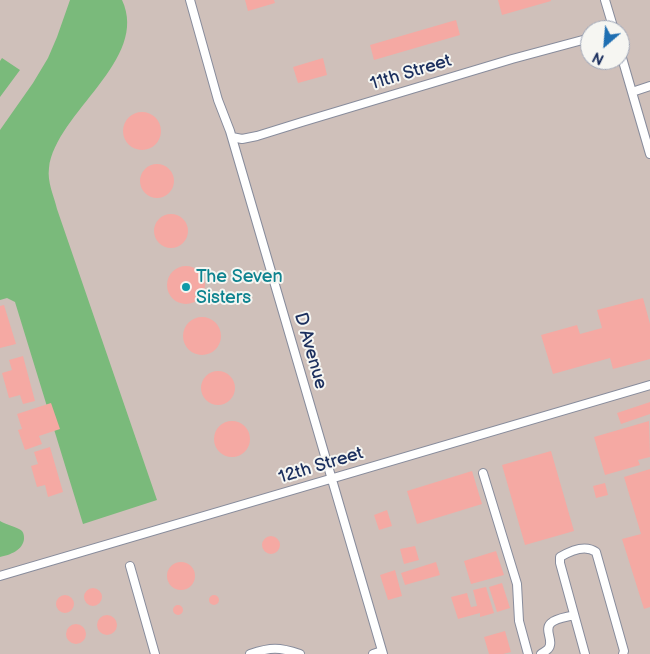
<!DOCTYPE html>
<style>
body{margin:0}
#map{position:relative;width:650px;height:654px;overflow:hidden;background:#f4ead9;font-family:"Balsamiq Sans",sans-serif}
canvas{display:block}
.north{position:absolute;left:580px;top:20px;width:50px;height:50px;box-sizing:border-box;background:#f6f6f2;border:1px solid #9ea6b7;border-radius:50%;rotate:207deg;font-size:14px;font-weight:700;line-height:20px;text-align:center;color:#1b2f5e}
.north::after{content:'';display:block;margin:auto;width:18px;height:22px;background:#1f6fb2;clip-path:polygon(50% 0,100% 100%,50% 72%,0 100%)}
</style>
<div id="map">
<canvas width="650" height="654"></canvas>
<div class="north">N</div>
</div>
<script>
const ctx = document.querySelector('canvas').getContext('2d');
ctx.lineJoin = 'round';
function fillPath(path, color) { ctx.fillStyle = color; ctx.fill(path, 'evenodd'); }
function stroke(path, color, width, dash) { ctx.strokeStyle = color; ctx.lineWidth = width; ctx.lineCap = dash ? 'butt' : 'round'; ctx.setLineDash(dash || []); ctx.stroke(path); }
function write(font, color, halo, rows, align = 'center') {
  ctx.font = font + ' "Balsamiq Sans",sans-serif'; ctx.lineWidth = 4; ctx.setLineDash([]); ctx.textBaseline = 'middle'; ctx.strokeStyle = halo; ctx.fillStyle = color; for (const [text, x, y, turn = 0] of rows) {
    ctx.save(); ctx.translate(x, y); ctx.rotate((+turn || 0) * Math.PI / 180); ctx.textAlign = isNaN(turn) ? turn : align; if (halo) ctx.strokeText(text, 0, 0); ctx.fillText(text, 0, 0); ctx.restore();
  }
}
fillPath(new Path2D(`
 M0 0H650V654H0ZM590 30H620V60H590Z`), '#cfc0ba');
fillPath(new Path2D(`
 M70 0H122C150 60 56 112 49 168 47 182 54 196 57 209L157 500 83 524 15 302 7 298 0 300V130L33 83 48 58 57 37Z
 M2 58 20 70 0 97V61Z
 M0 521C5 524 19 528 22 531 24 534 24 536 24 539 23 550 10 555 0 557Z`), '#7aba7b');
fillPath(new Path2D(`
 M245 0H274L275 3 248 11Z
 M498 0H551V1L502 15Z
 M456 20 460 35 374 60 370 45Z
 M323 58 327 75 298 83 293 67Z
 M123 131a19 19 0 1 1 38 0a19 19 0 1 1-38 0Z
 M140 181a17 17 0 1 1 34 0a17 17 0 1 1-34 0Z
 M154 231a17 17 0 1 1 34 0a17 17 0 1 1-34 0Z
 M167 285a19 19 0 1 1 38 0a19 19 0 1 1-38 0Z
 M643 298 650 324V359L613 369 610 358 553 374 541 335 577 325 580 334 602 328 597 310Z
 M4 305 16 344 0 348V306Z
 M183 336a19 19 0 1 1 38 0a19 19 0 1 1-38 0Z
 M23 356 35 401 23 404 20 395 9 398 2 373 12 370 9 360Z
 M201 388a17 17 0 1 1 34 0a17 17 0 1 1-34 0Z
 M650 402V414L621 424 617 413Z
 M51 403 60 429 39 436 42 444 25 450 18 430 22 429 17 414Z
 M214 439a18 18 0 1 1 36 0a18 18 0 1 1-36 0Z
 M649 421 650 457 638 460 640 465 605 475 594 437Z
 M50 447 63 492 48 497 45 485 37 487 31 466 38 464 34 452Z
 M551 451 574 531 525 545 502 465Z
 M650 469V607L644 609 622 539 641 534 624 477Z
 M472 471 482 504 417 524 407 491Z
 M605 483 608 495 596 498 593 486Z
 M387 510 392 526 379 530 374 515Z
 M262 545a9 9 0 1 1 18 0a9 9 0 1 1-18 0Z
 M415 546 419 560 404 564 400 549Z
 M496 551 504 575 471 584 464 561Z
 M167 576a14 14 0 1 1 28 0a14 14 0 1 1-28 0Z
 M436 562 440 575 405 585 401 573Z
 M395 570 402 596 388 600 380 575Z
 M502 583 510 608 497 612 489 587Z
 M486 587 494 613 480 617V613L458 619 451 597 467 593 471 607 477 606 473 590Z
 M84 597a9 9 0 1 1 18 0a9 9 0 1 1-18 0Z
 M56 604a9 9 0 1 1 18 0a9 9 0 1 1-18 0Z
 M209 600a5 5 0 1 1 10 0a5 5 0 1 1-10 0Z
 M173 610a5 5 0 1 1 10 0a5 5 0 1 1-10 0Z
 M97 625a10 10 0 1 1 20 0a10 10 0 1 1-20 0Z
 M66 634a10 10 0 1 1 20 0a10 10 0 1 1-20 0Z
 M505 631 511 652 503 654H489L484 637Z`), '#f5a9a3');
const service = new Path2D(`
 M190 0 218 100 230 131 383 654
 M605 0 614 30
 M620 51 650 154
 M632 92 650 86
 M232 137 242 139 257 136 302 122 512 59 590 38
 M483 473 517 584 519 621 528 654
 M130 566 155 654
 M0 576 650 385
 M250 654C271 647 279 647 300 654
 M373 654 382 651
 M541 654C544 652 546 651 548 649 555 641 543 630 551 623 556 618 568 617 574 615
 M585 654 560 563V557C570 551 585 544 596 552L624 651 623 654`);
stroke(service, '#888c9c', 10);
stroke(service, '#fff', 8);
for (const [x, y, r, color] of [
 [186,287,5,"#0f9aa8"]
]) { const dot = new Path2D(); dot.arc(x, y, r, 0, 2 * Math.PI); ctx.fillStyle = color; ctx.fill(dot); stroke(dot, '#f6f6f2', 2); }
write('18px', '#1b2f5e', '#f6f6f2', [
 ["11th Street",411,73,-17],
 ["D Avenue",310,351,74],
 ["12th Street",321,466,-17]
]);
write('18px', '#0d838f', '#f6f6f2', [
 ["The Seven",196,277],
 ["Sisters",196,298]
], 'left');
</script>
